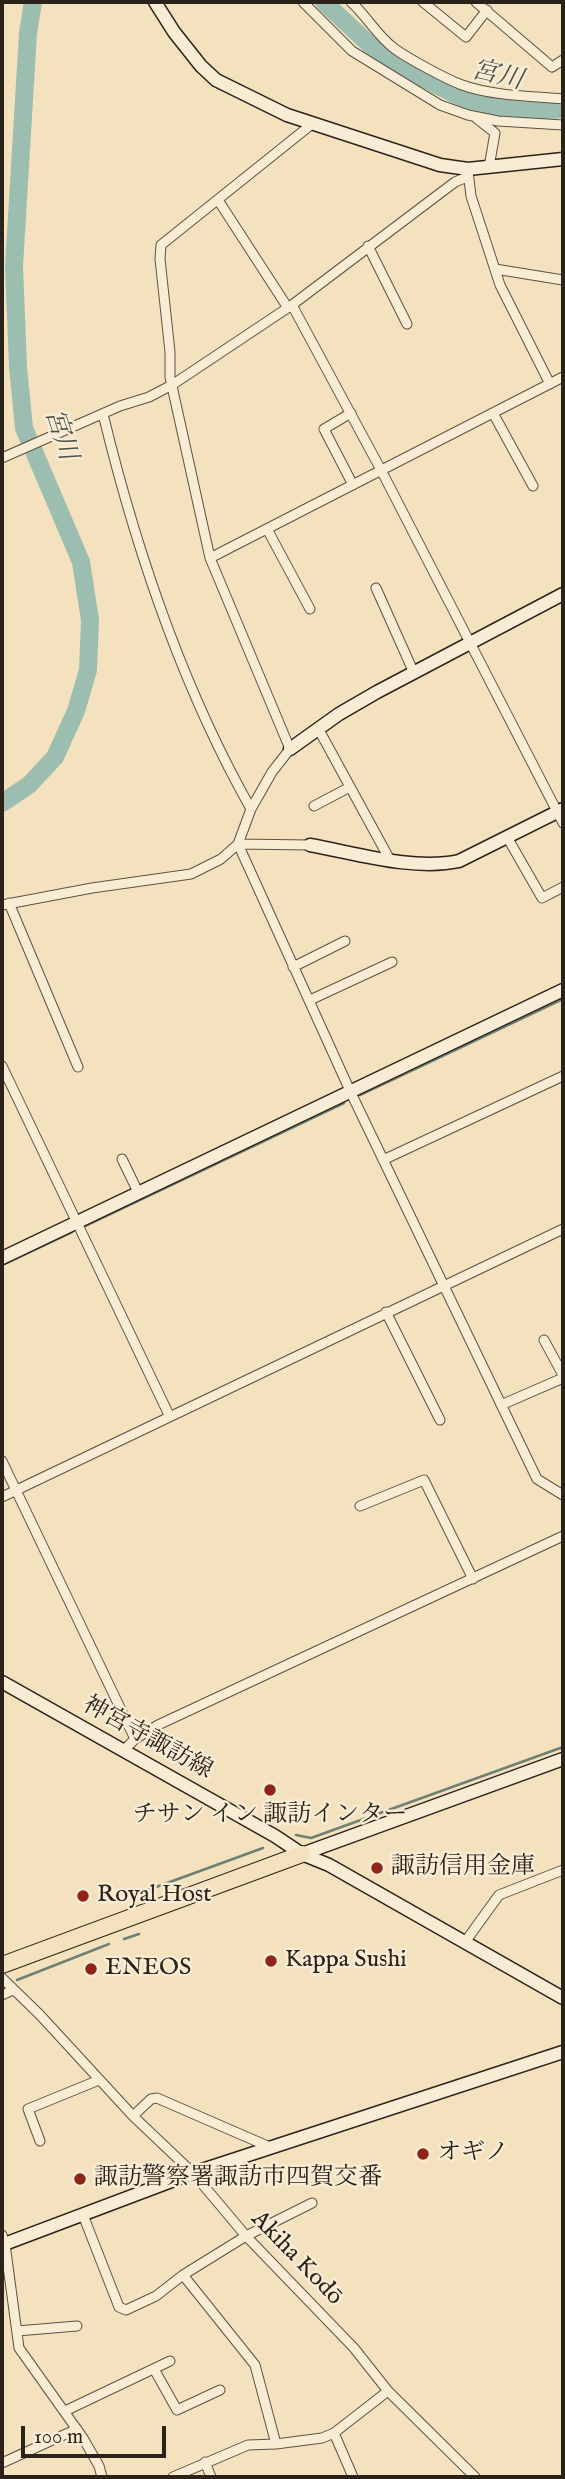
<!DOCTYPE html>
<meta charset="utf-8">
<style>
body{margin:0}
#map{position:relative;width:565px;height:2479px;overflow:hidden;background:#f4e1be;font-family:"IM FELL English",serif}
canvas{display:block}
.frame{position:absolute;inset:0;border:4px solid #2b231a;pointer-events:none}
.scale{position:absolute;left:21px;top:2426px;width:145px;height:32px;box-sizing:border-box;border:4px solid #2b231a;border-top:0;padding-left:9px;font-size:21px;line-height:24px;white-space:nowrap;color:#2b231a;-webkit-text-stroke:5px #f8ecd5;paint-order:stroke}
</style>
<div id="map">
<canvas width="565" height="2479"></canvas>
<div class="frame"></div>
<div class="scale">100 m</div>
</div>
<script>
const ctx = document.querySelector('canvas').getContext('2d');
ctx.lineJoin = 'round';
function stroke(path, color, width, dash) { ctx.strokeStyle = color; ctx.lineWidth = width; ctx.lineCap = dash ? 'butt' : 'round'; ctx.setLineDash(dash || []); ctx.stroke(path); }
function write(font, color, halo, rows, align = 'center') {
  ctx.font = font + ' "IM FELL English","Noto Serif JP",serif'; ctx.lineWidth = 5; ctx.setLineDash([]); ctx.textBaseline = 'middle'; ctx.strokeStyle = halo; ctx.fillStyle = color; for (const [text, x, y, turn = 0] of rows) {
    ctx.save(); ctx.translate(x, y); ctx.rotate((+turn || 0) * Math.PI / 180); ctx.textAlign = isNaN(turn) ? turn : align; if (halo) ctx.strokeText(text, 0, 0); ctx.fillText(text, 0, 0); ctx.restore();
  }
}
stroke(new Path2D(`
 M360 1095 563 999
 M85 1226 344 1103
 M2 1265 72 1232
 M296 1835 311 1838 563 1747
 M137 1894 263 1848
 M124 1939 139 1934
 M17 1980 109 1944`), '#6f8075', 2.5);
stroke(new Path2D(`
 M324 2 383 57 456 95 485 106 528 111 563 109
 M2 803 29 785 55 757 76 711 88 670 90 620 81 562 24 428 18 367 14 266 28 33 33 2`), '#9cbeb1', 18);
const street = new Path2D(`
 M303 2 352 51 440 105 468 115 498 121 563 125
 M351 2C367 16 377 36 395 49 409 59 446 79 462 85 493 96 530 96 563 99
 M423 2 466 37 487 10
 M476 2 552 67 563 60
 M476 118 495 133 489 167
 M468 171 471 196 500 285 550 384
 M218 200 288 308
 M368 246 407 324
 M495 269 563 280
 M292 305 381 470 563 823
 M351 413 324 429 353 485
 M493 413 533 486
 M103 414C136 550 182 687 251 809
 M2 458 120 406 149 397 172 385 292 305 455 182 467 177
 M267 529 310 609
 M210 558 563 377
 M376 588 414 673
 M319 730 390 860
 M314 806 350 787
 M507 837 542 898 563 887
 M238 844 351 1093 537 1479 563 1495
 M238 844 310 845
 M9 903 78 1067
 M2 905 92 888 191 874 221 859 238 844 251 809 272 772 290 749 210 558 170 377V352L160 259 161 245 312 124
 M293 967 345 941
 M310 1000 392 962
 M2 1066 169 1415
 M122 1159 138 1192
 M383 1160 563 1076
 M386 1312 440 1420
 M544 1340 563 1375
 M501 1405 563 1378
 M2 1461 135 1739
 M2 1497 563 1229
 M360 1506 424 1480 473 1579
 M124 1750 135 1739 158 1725 563 1536
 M465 1942 499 1895 563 1870
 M2 1978 40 2015 133 2116 193 2173 246 2236 354 2348 388 2391 475 2477
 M2 1995 13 1990
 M133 2116 151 2099 157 2098 272 2148
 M40 2141 28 2109 99 2080
 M83 2215 119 2307 126 2310 156 2296 183 2275 246 2236 312 2203
 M2 2235 5 2244 19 2348 83 2438 99 2466 102 2477
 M183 2275 255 2365 276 2444
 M17 2331 77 2326
 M154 2369 177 2410 220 2390
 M65 2411 170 2361
 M334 2433 353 2477
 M205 2462 211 2477
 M2 2463 77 2429
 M173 2477 248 2445 276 2444 322 2438 334 2433 388 2391`);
const secondary = new Path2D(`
 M155 2 174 32 201 66 216 80 287 115 440 165 468 169 563 159
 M290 749 339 714 377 692 563 594
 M310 845C355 853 414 871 459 861L563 809
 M2 1258 563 990
 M2 1682 275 1836 302 1854 329 1865 563 1998
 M302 1854 563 1759
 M2 2245 193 2173 563 2052`);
const highway = new Path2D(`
 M2 1965 302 1854`);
stroke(street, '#5d5243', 11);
stroke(secondary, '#2b231a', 15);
stroke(highway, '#2b231a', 18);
stroke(street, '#f8ecd5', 9);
stroke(secondary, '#f8ecd5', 12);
stroke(highway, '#f4e1be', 16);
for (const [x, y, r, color] of [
 [270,1790,7,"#8f2418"],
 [377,1868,7,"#8f2418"],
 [83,1896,7,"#8f2418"],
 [271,1961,7,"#8f2418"],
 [91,1969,7,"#8f2418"],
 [423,2154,7,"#8f2418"],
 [80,2179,7,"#8f2418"]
]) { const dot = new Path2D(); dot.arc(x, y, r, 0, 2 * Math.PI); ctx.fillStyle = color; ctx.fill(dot); stroke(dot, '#f8ecd5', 2.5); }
write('24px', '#2b231a', '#f8ecd5', [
 ["神宮寺諏訪線",147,1739,29],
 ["Akiha Kodō",296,2259,46]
]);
write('24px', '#2b231a', '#f8ecd5', [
 ["チサン イン 諏訪インター",270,1816,"center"],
 ["諏訪信用金庫",391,1868],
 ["Royal Host",97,1896],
 ["Kappa Sushi",285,1961],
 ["ENEOS",105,1969],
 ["オギノ",437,2154],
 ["諏訪警察署諏訪市四賀交番",94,2179]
], 'left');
write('italic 26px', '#4d5247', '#f8ecd5', [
 ["宮川",497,77,13],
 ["宮川",59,435,72]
]);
</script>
